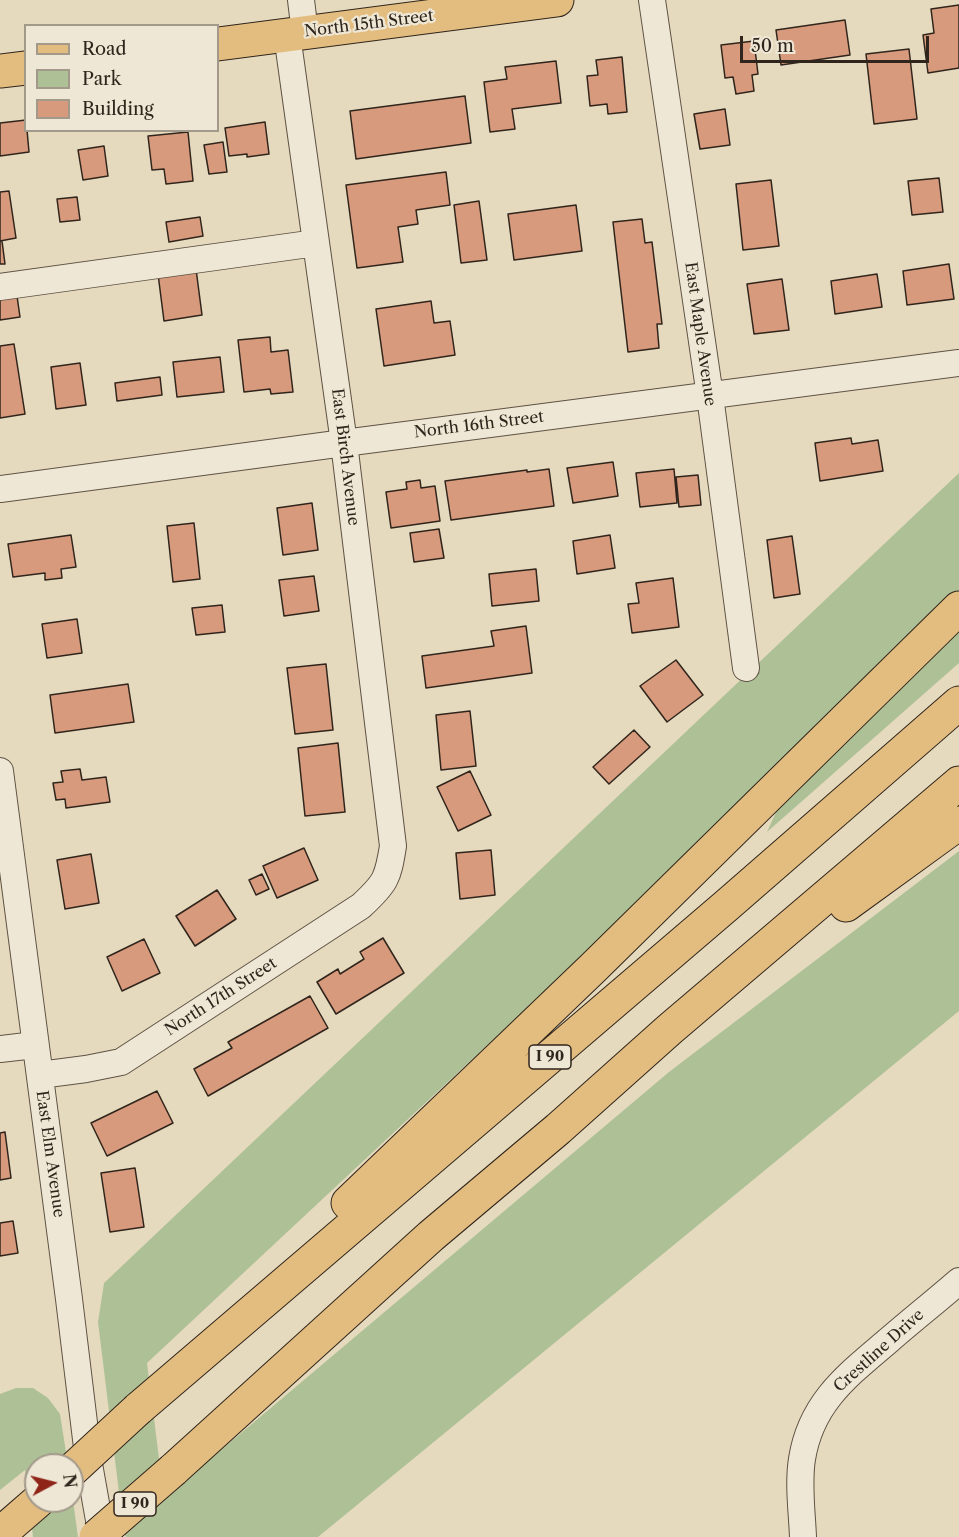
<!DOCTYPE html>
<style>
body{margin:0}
#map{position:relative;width:959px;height:1537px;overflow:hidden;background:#e6dabe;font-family:"Libre Caslon Text",serif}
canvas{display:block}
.legend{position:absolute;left:24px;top:24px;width:195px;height:108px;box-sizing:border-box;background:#efe7d5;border:2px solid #a3998b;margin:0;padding:8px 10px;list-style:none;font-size:18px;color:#30251c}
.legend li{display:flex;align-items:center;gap:12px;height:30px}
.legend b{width:30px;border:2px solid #a3998b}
.north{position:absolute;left:24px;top:1453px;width:60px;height:60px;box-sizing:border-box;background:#efe7d5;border:2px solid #a3998b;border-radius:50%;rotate:83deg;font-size:16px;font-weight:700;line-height:24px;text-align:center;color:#30251c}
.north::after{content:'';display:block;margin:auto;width:21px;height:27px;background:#8f2418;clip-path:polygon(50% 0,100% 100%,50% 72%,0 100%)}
.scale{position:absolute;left:740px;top:36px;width:189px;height:27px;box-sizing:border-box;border:3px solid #30251c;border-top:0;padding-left:8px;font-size:18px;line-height:21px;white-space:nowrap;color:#30251c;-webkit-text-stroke:4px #efe7d5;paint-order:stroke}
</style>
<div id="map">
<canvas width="959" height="1537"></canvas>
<ul class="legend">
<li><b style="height:8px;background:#e3bd7f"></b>Road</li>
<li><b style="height:16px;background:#aec196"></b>Park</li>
<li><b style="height:16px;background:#d79a7c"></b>Building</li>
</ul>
<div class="north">N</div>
<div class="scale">50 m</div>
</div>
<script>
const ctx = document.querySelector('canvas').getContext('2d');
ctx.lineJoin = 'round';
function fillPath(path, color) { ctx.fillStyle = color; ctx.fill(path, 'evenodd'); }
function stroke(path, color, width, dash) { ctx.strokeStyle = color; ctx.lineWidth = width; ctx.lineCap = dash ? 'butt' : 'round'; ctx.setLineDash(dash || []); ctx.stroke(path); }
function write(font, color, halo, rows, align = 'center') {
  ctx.font = font + ' "Libre Caslon Text",serif'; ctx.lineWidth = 4.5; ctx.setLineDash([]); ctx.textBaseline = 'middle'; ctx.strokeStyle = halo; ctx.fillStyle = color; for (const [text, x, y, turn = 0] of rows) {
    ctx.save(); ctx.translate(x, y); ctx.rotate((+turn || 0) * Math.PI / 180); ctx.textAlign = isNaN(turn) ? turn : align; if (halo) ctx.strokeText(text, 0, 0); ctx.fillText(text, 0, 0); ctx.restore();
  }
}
fillPath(new Path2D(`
 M959 473V590L617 924 147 1363 164 1498 669 1072 959 851V1011L318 1537H126L124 1533 98 1322 104 1283Z
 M959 629V663L767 832 777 810Z
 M16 1388H33L48 1398 60 1414 68 1465H36V1501H72V1493L78 1537H33L25 1470 0 1490V1394Z`), '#aec196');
const building = new Path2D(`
 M959 5V68L928 73 923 35 934 33 931 9Z
 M845 20 850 55 781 65 776 30Z
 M754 41 758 74 752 75 754 91 736 94 733 77 725 78 721 45Z
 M909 49 917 119 874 124 866 54Z
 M622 57 627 112 608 114 607 104 590 106 587 76 598 75 596 60Z
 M556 61 561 103 512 109 515 129 490 132 484 82 507 79 505 67Z
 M465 96 471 143 356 159 350 111Z
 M725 109 730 145 700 149 694 114Z
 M26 120V130H27L29 152 0 156V123Z
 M265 122 269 154 247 157V154L229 156 225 128Z
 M188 132 193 181 166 184 164 169 152 170 148 136Z
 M223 142 227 172 209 174 204 145Z
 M104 146 108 176 83 180 78 150Z
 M446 172 450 205 416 210 418 224 398 227 403 262 357 268 346 185Z
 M939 178 943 212 912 215 908 181Z
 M771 180 779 246 743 250 736 184Z
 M9 191 16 238 0 241V192Z
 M77 197 80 220 60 222 57 199Z
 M479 201 487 260 461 263 454 205Z
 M576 205 582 251 514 260 508 214Z
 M200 217 203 236 169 242 166 222Z
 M642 219 645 243 652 242 662 324H657L659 348 628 352 613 222Z
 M0 241H2L5 264H0Z
 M949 264 954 299 907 305 903 271Z
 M196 269 202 315 164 321 158 274Z
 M877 274 882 307 835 314 831 281Z
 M782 279 789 330 754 334 747 284Z
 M16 289 20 317 0 320V291Z
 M431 301 434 323 450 321 455 355 384 366 376 309Z
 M270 337 271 352 288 350 293 392 271 394 270 389 244 392 238 340Z
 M14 344 25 414 0 418V346Z
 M220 357 224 392 177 397 173 362Z
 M80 363 86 405 56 409 51 367Z
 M160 377 162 395 117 401 115 383Z
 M851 438 852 444 878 440 883 471 820 481 815 443Z
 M613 462 618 496 573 503 567 468Z
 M549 469 554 506 451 520 445 481 527 470V472Z
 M674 469 677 503 640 507 636 473Z
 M698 475 701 505 679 507 676 477Z
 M420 480 421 488 435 486 440 521 391 528 386 492 407 489 406 482Z
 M312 503 318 550 283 555 277 508Z
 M194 523 200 579 173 582 167 526Z
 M439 529 444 558 414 562 410 533Z
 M71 535 76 567 61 569 62 578 45 580V573L13 577 8 544Z
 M610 535 615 568 577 574 573 541Z
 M792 536 800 594 774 598 767 540Z
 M536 569 539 601 492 606 489 574Z
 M314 576 319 611 284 616 279 580Z
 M673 578 679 627 632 633 628 604 639 603 636 583Z
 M222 605 225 632 196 635 192 608Z
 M77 619 82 653 47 658 42 624Z
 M526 626 532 673 426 688 422 656 494 646 491 631Z
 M676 660 703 695 667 722 640 686Z
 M326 664 333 730 295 734 287 668Z
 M128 684 134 722 55 733 50 695Z
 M470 711 476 766 441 770 436 715Z
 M634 730 650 747 609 784 593 767Z
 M338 743 345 812 305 816 298 748Z
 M80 769 82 780 106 777 110 802 66 808 65 799 56 800 53 783 63 782 61 771Z
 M470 771 491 815 458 831 437 787Z
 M304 848 318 880 277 898 263 866Z
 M491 850 495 895 460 899 456 853Z
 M91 854 99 903 65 909 57 860Z
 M262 874 269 889 256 895 249 880Z
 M217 890 236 919 195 946 176 916Z
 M383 938 404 973 336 1014 317 982 338 969 340 974 364 959 360 952Z
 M144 939 160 973 122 991 107 957Z
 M310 996 328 1028 208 1096 194 1069 232 1048 228 1042Z
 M157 1091 173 1123 107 1156 91 1123Z
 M5 1132 11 1178 0 1180V1133Z
 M135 1168 144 1227 110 1232 101 1173Z
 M13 1221 18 1253 0 1256V1223Z`);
fillPath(building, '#d79a7c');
stroke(building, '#30251c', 1.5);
const minor = new Path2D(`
 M301 0 305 33
 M652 0 710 396 746 668
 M0 287 316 243
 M0 489 344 443 959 363
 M0 771 69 1299 89 1464 102 1537
 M0 1049 35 1045
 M40 1075 86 1069 121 1062 361 906C386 883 388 878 393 846L344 443 287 35
 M803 1537C802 1512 798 1484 802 1459 811 1402 848 1375 889 1340 912 1320 936 1301 959 1281`);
const major = new Path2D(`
 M218 44 557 0
 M0 71 26 68`);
const highway = new Path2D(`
 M846 905 959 823
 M348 1203 593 968 959 608
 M138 1409 726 906 959 703
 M173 1470 431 1236 558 1129 670 1029 959 783
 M0 1534 38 1501`);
stroke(minor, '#5e5244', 28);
stroke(major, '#30251c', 35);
stroke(highway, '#30251c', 35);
stroke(minor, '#efe7d5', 26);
stroke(major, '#e3bd7f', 33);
stroke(highway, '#e3bd7f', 33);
const highwayBridge = new Path2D(`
 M72 1470 138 1409
 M96 1537 173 1470`);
stroke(highwayBridge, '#30251c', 35, []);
stroke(highwayBridge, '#e3bd7f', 33);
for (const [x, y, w] of [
 [550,1057,42],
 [135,1504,42]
]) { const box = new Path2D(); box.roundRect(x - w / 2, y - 12, w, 24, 4.5); ctx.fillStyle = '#efe7d5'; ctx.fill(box); stroke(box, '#30251c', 1.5); }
write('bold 15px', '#30251c', null, [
 ["I 90",550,1057],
 ["I 90",135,1504]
]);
write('16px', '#30251c', '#efe7d5', [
 ["North 15th Street",369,24,-7],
 ["East Maple Avenue",700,334,82],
 ["North 16th Street",479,425,-7],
 ["East Birch Avenue",345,457,83],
 ["North 17th Street",221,997,-33],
 ["East Elm Avenue",50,1154,82],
 ["Crestline Drive",879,1351,-42]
]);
</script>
